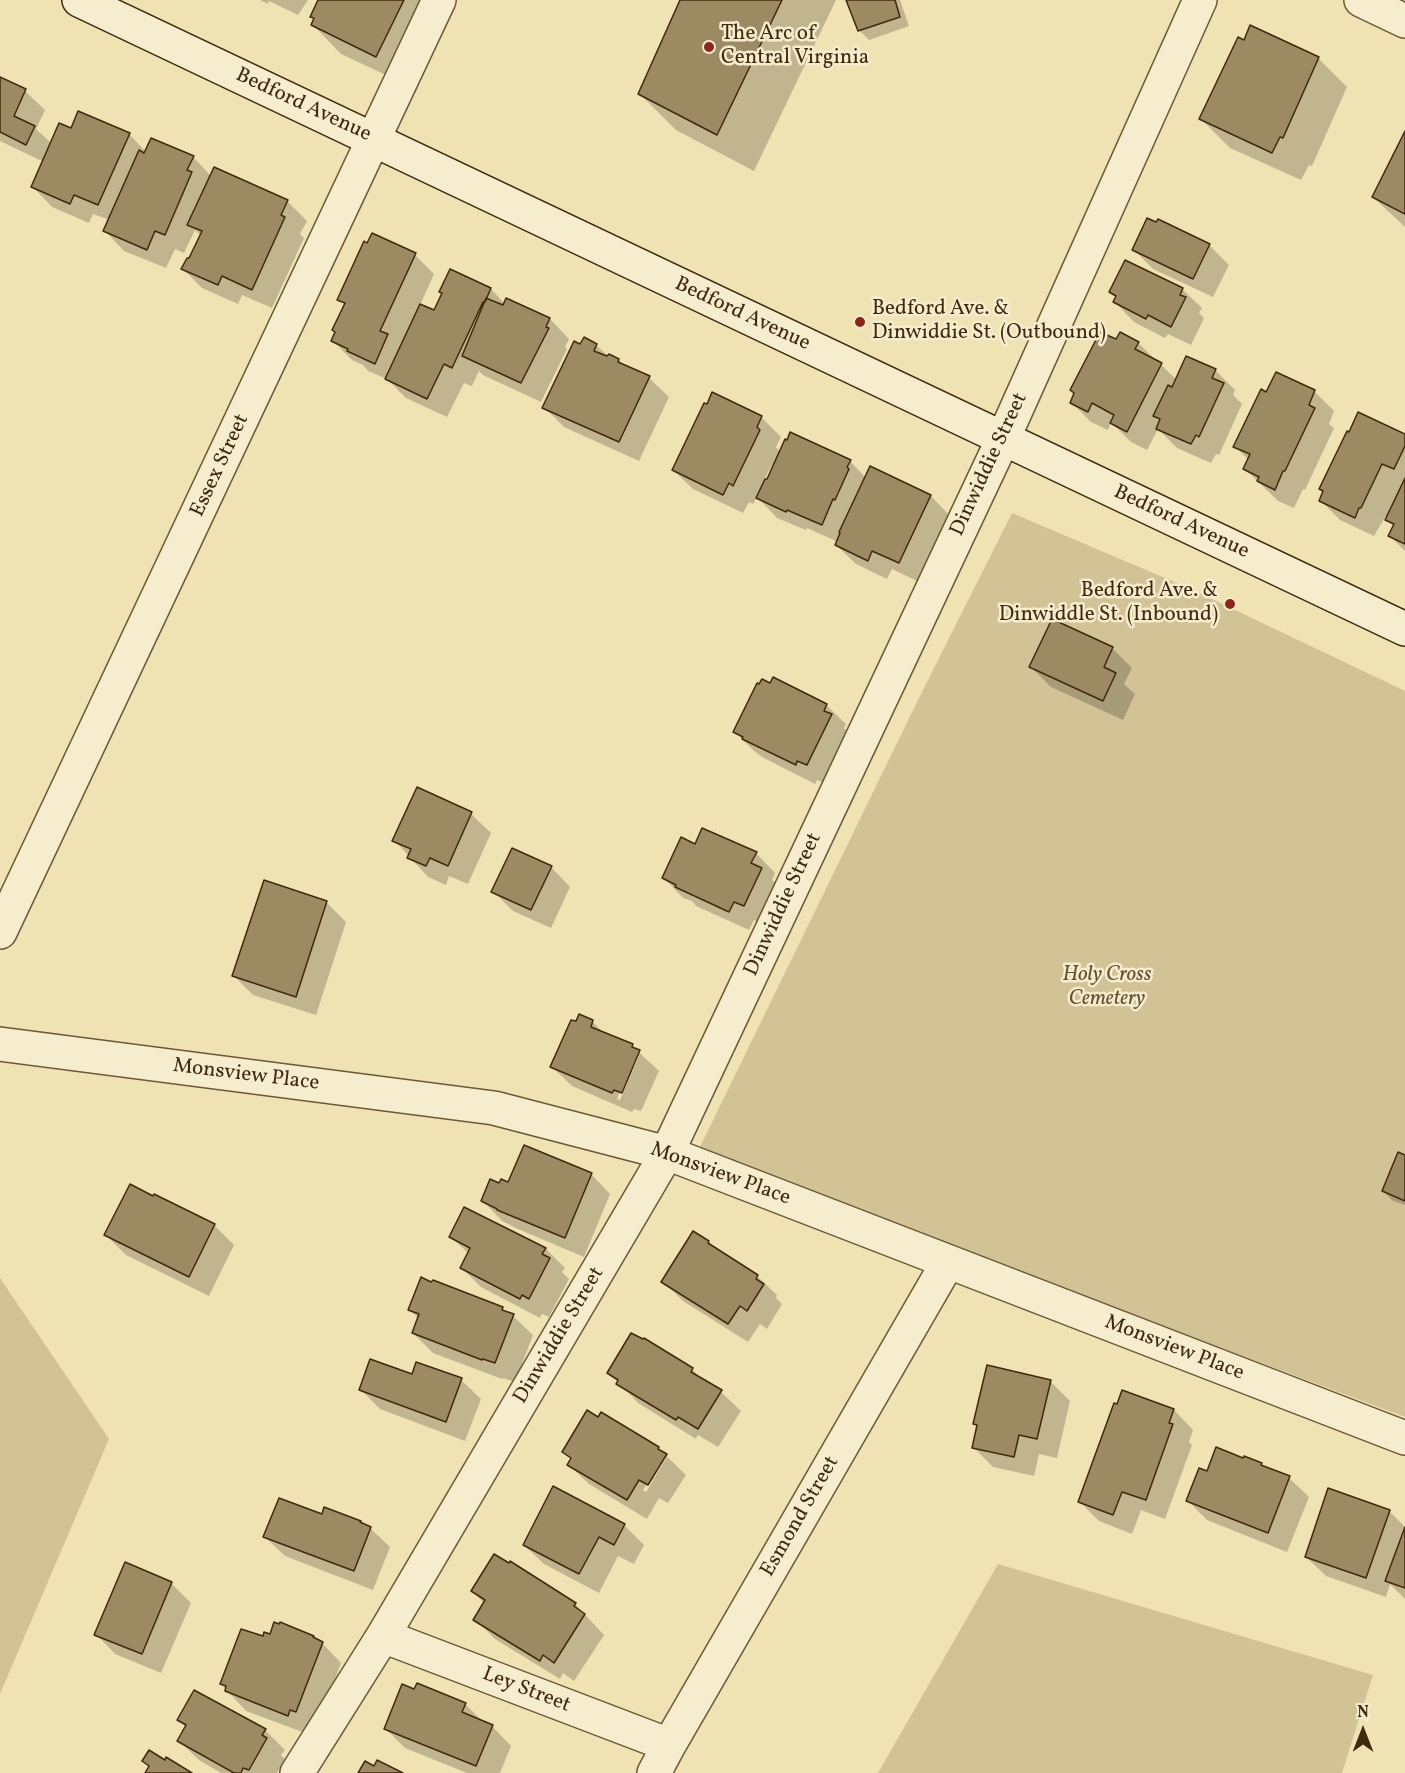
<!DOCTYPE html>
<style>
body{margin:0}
#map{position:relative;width:1405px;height:1773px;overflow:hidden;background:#f0e3b3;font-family:Vollkorn,serif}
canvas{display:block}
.north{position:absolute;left:1333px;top:1701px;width:60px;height:60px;-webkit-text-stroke:4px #f5edce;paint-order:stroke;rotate:0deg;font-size:16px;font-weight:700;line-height:24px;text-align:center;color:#41290d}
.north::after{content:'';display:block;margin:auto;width:21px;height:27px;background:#41290d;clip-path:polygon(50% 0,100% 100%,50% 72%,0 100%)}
</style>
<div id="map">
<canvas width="1405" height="1773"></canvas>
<div class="north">N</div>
</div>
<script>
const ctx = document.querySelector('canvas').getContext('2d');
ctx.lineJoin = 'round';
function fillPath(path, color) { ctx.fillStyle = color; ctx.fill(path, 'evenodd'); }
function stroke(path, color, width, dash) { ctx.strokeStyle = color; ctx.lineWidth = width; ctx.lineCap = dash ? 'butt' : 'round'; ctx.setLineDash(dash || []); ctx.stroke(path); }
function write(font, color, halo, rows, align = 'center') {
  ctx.font = font + ' Vollkorn,serif'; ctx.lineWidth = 5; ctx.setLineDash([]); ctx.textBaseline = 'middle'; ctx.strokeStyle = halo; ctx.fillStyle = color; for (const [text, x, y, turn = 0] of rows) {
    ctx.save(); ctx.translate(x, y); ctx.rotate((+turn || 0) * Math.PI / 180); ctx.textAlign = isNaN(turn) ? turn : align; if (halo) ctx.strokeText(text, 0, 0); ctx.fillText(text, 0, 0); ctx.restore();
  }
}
fillPath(new Path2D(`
 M1012 513 1191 589 1405 691V1417L698 1151 918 700Z
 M0 1278 109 1439 0 1694Z
 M998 1564 1373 1675 1342 1773H878Z`), '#d2c397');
fillPath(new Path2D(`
 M260 0H308L298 15 269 1 268 4Z
 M320 0H446L405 84 341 54 313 25 315 19 312 17Z
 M682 0H836L754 171 676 130 639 93Z
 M848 0H900L909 26 869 40 859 30Z
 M1251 27 1319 59 1347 87 1312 166 1309 165 1301 180 1230 148 1201 119Z
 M0 78 25 91 45 110 36 129 52 144 72 130 129 134 146 152 193 157 211 176 287 201 307 221 300 234 304 238 272 308 242 295 238 304 202 288 183 269 190 260 201 236 195 230 184 253 175 249 166 268 124 251 105 231 110 220 93 214 89 223 52 207 33 187 44 162 0 141Z
 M1405 134V227L1373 197Z
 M1209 245 1229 265 1213 297 1153 269 1134 250Z
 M415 255 434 274 420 305 435 312 451 271 491 289 505 304 507 300 550 319 569 339 565 347 567 349 541 402 483 375 479 371 472 386 464 383 447 417 406 398 387 379 368 371 363 365 352 360 332 340 346 306 339 299Z
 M1182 289 1202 308 1199 313 1204 318 1191 345 1168 334 1165 338 1134 322 1115 302 1117 298 1111 291Z
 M1120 334 1138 343 1177 380 1187 358 1215 370 1235 390 1233 395 1242 404 1219 455 1216 454 1211 463 1177 448 1158 429 1147 450 1131 442 1111 422 1108 430 1091 422 1071 402 1116 341Z
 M596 345 609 357 619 360 625 367 649 378 669 397 639 461 564 427 544 407 581 346Z
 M1277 374 1315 392 1334 411 1329 424 1334 428 1305 490 1303 489 1294 508 1278 501 1245 469 1249 460 1235 447 1267 394Z
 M761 417 781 437 776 447 780 452 850 461 866 478 870 468 931 496 950 516 919 582 892 569 887 579 856 564 836 545 838 542 807 528 806 530 777 518 757 497 753 504 749 502 743 513 693 489 673 470ZM772 465 774 466 768 481 764 480Z
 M1405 435V551L1390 536 1394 527 1385 517 1374 536 1340 520 1321 501Z
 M1112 648 1132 668 1124 684 1135 694 1123 720 1051 687 1031 667Z
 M826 705 846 724 844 728 851 735 827 784 817 780 815 784 764 758 754 751 735 732Z
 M417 789 471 814 491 833 468 884 449 876 446 885 428 877 394 840Z
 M696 846 756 853 775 873 772 880 781 888 764 925 754 920 749 930 696 906 692 901 683 898 664 878Z
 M551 867 570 887 551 928 513 911 493 891Z
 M326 902 346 922 316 1015 253 995 234 976Z
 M580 1016 593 1022 605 1034 632 1046 659 1071 641 1111 634 1109 632 1112 572 1086 552 1067ZM636 1056H639L620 1100 617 1099Z
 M1405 1157V1205L1393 1201 1383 1191Z
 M591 1174 610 1194 584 1257 518 1229 502 1221 483 1201 500 1185Z
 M465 1209 546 1249 565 1268 562 1272 569 1279 549 1317 542 1314 540 1318 481 1287 462 1268 469 1254 451 1237Z
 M214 1225 234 1245 209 1296 126 1255 106 1235Z
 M708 1242 715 1250 757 1276 777 1295 776 1298 782 1304 767 1329 760 1324 748 1342 683 1301 663 1281Z
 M502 1308 508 1314 513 1316 533 1335 515 1382 503 1378 502 1379 433 1353 413 1333 419 1319 410 1310Z
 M692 1369 706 1383 721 1392 741 1411 718 1447 698 1435 696 1439 638 1403 609 1372Z
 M413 1376 461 1380 481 1399 465 1441 380 1409 361 1390Z
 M1050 1381 1070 1401 1057 1458 1039 1454 1034 1476 993 1467 973 1447 978 1427 975 1424Z
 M1174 1410 1193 1430 1189 1442 1192 1445 1165 1519 1141 1510 1132 1534 1099 1521 1079 1501Z
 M658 1448 686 1475 668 1503 659 1498 647 1519 589 1484 569 1465 572 1460 564 1452ZM663 1457H667L646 1492 643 1490Z
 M1244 1460 1261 1464 1265 1468 1289 1478 1309 1497 1287 1552 1207 1520 1188 1501 1208 1472Z
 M1389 1511 1405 1527V1599L1390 1584 1386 1597 1326 1576 1306 1557Z
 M322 1516 370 1528 390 1547 373 1590 285 1556 265 1537Z
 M624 1525 644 1545 634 1564 618 1556 599 1593 544 1564 524 1545Z
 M171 1583 191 1603 161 1673 115 1654 96 1634Z
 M472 1591 575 1604 604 1635 574 1681 563 1673 560 1679 495 1639 475 1619 485 1604Z
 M264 1638 322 1643 341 1663 316 1731 308 1734 246 1711 221 1684Z
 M195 1692 265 1730 285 1750 281 1755 285 1759 277 1773H221L199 1760 179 1741 187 1728 179 1720Z
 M465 1704 484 1723 492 1726 511 1746 500 1773H467L405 1748 386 1729Z`), '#0003');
const building = new Path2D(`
 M318 0H404L376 57 311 25 314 18 310 17Z
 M680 0H782L717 135 638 94Z
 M846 0H895L900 17 858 31Z
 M1250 25 1319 57 1283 138 1280 137 1272 153 1199 119 1238 37 1244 40Z
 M0 77 26 89 14 116 35 126 26 145 0 132Z
 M78 111 130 133 98 205 74 195 70 204 31 187 59 123 71 128Z
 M1405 131V214L1372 197Z
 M151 138 194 156 187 170 192 172 165 235 155 231 147 250 103 231 139 150 144 153Z
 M214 167 288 200 281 215 285 217 252 290 222 276 218 285 181 269 187 258H189L202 231 187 225Z
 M1147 218 1156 222 1158 219 1210 244 1193 279 1132 250Z
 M372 233 416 253 380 331 388 334 375 364 347 351 348 349 331 341 335 332 332 330 345 303 337 300 364 241 367 243Z
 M1125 260 1183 288 1180 295 1186 297 1171 327 1148 315 1146 319 1113 302 1116 296 1109 292Z
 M450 269 491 288 485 302H483L452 368 444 364 427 399 385 379 420 304 434 310 442 293 439 292Z
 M486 298 503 305 506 298 550 318 546 327 549 328 521 383 462 356Z
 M1100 332 1116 339 1120 332 1139 342 1135 349 1162 363 1127 432 1110 423 1114 415 1092 403 1088 412 1070 403 1074 393 1070 390Z
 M584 337 597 344 594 351 607 356 609 354 619 359 618 362 650 376 619 442 542 408 574 341 580 344Z
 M1186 356 1216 369 1212 378 1224 383 1199 437 1196 435 1191 444 1156 429 1160 419 1153 416 1168 385 1172 387Z
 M1276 372 1315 390 1309 405 1315 408 1285 471H1283L1275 490 1257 481 1259 477 1243 469 1250 454 1233 447 1261 389 1266 392Z
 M712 392 762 416 757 427 760 430 733 486 729 483 723 495 672 470 704 403 707 404Z
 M1358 412 1405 434V446L1394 469 1382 464 1361 508H1359L1355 518 1319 501 1323 491 1319 489 1347 431 1349 432Z
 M790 432 851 460 847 467 849 469 835 500 833 499 822 525 787 510 786 512 756 498 765 479H767L785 439 787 440Z
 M870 466 931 495 899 563 872 551 868 561 835 545 840 533 839 532Z
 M1405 478V544L1388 536 1394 524 1385 520Z
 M1052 619 1113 647 1104 667 1116 673 1103 701 1029 667Z
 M773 677 827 704 824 711 832 714 807 765 797 761 796 765 742 739 743 737 733 732 757 683 759 684 762 679 770 683Z
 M417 787 472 812 448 866 430 858 426 866 407 858 411 849 392 841Z
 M702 828 757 852 751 863 762 868 744 906 734 902 729 912 675 887 676 885 662 878 681 837 695 844Z
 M512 848 552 866 531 910 491 892Z
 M264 880 327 901 296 997 232 976Z
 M579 1014 593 1020 591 1027 633 1044 632 1047 640 1050 622 1093 614 1090 612 1093 550 1067 571 1020 576 1021Z
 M524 1145 592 1173 565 1238 497 1210V1209L481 1201 490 1179 499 1183 501 1179 508 1182Z
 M1398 1152 1405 1155V1201L1382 1191Z
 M130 1184 153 1196 154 1194 215 1224 189 1277 104 1235Z
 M464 1207 546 1248 542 1254 550 1258 529 1299 522 1295 520 1299 460 1268 470 1248 449 1237Z
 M693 1231 709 1241 708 1243 758 1275 756 1279 764 1284 747 1311 740 1306 728 1324 661 1282Z
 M421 1277 431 1282 433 1280 503 1307 502 1310 514 1314 495 1363 483 1359 482 1360 412 1333 419 1314 408 1310Z
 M631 1333 643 1339 644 1338 693 1368 691 1372 722 1390 698 1429 678 1417 676 1420 616 1384 618 1380 607 1373Z
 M370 1359 412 1374 416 1362 462 1378 446 1422 359 1390Z
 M987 1365 1051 1380 1037 1439 1019 1435 1014 1457 972 1448 977 1425 973 1424Z
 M1122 1390 1174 1409 1169 1423 1173 1424 1146 1500 1122 1492 1113 1515 1078 1502 1114 1403 1117 1404Z
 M587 1410 598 1417 601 1412 659 1447 658 1449 667 1454 648 1485 639 1480 627 1500 567 1465 571 1458 562 1452Z
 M1216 1447 1243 1458 1244 1456 1262 1463 1261 1465 1290 1476 1268 1533 1186 1501 1199 1468 1207 1471Z
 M553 1486 625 1524 614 1545 599 1537 579 1574 523 1545Z
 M1328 1488 1390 1510 1366 1578 1305 1557Z
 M279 1498 322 1514 324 1507 361 1521 360 1522 371 1527 354 1571 263 1537Z
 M1405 1527V1588L1385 1581Z
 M494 1554 509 1563 510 1561 576 1603 574 1606 585 1614 554 1663 543 1655 540 1661 473 1620 485 1600 471 1591Z
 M125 1562 172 1582 142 1654 94 1635Z
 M274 1622 279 1624 280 1622 314 1636 313 1637 323 1642 296 1712 290 1710 288 1716 225 1691 226 1686 220 1684 241 1629 263 1636 264 1632 270 1634Z
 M417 1683 466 1703 462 1712 493 1725 476 1766 384 1729 402 1684 414 1689Z
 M194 1690 266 1729 262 1735 267 1738 249 1770 243 1768 241 1773H234L177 1741 186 1725 177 1720Z
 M149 1750 165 1760 166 1757 192 1773H145L149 1766 142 1761Z
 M377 1760 403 1773H358L365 1761 374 1766Z`);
fillPath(building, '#9c8a63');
stroke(building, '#41290d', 1.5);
const street = new Path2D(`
 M1361 0 1405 21
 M0 932 439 0
 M0 1044 494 1108 667 1153 1405 1438
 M383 1636 669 1745
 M297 1773 383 1636 667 1153 1003 439 1200 0
 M654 1773 669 1745 948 1262`);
const secondary = new Path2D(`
 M79 0 1405 629`);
stroke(street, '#6d5836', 36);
stroke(secondary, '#41290d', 36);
stroke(street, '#f5edce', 33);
stroke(secondary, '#f5edce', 33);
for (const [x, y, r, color] of [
 [709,47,6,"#8f2418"],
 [860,322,6,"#8f2418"],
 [1230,604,6,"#8f2418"]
]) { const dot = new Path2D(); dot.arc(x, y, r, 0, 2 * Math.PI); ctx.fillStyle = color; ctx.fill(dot); stroke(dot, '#f5edce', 2); }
write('21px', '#41290d', '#f5edce', [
 ["The Arc of",721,35],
 ["Central Virginia",721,59],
 ["Bedford Ave. &",872,310],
 ["Dinwiddie St. (Outbound)",872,334],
 ["Bedford Ave. &",1218,592,"right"],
 ["Dinwiddle St. (Inbound)",1218,616,"right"]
], 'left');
write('21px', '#41290d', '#f5edce', [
 ["Bedford Avenue",303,106,25],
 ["Bedford Avenue",742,315,25],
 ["Dinwiddie Street",990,465,-65],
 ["Essex Street",221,466,-65],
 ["Bedford Avenue",1181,523,25],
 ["Dinwiddie Street",784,905,-65],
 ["Monsview Place",246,1076,7],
 ["Monsview Place",720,1175,20],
 ["Dinwiddie Street",560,1336,-59],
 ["Monsview Place",1174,1349,21],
 ["Esmond Street",801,1517,-60],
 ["Ley Street",526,1691,21]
]);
write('italic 21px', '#655030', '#f5edce', [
 ["Holy Cross",1107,976],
 ["Cemetery",1107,1000]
]);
</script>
